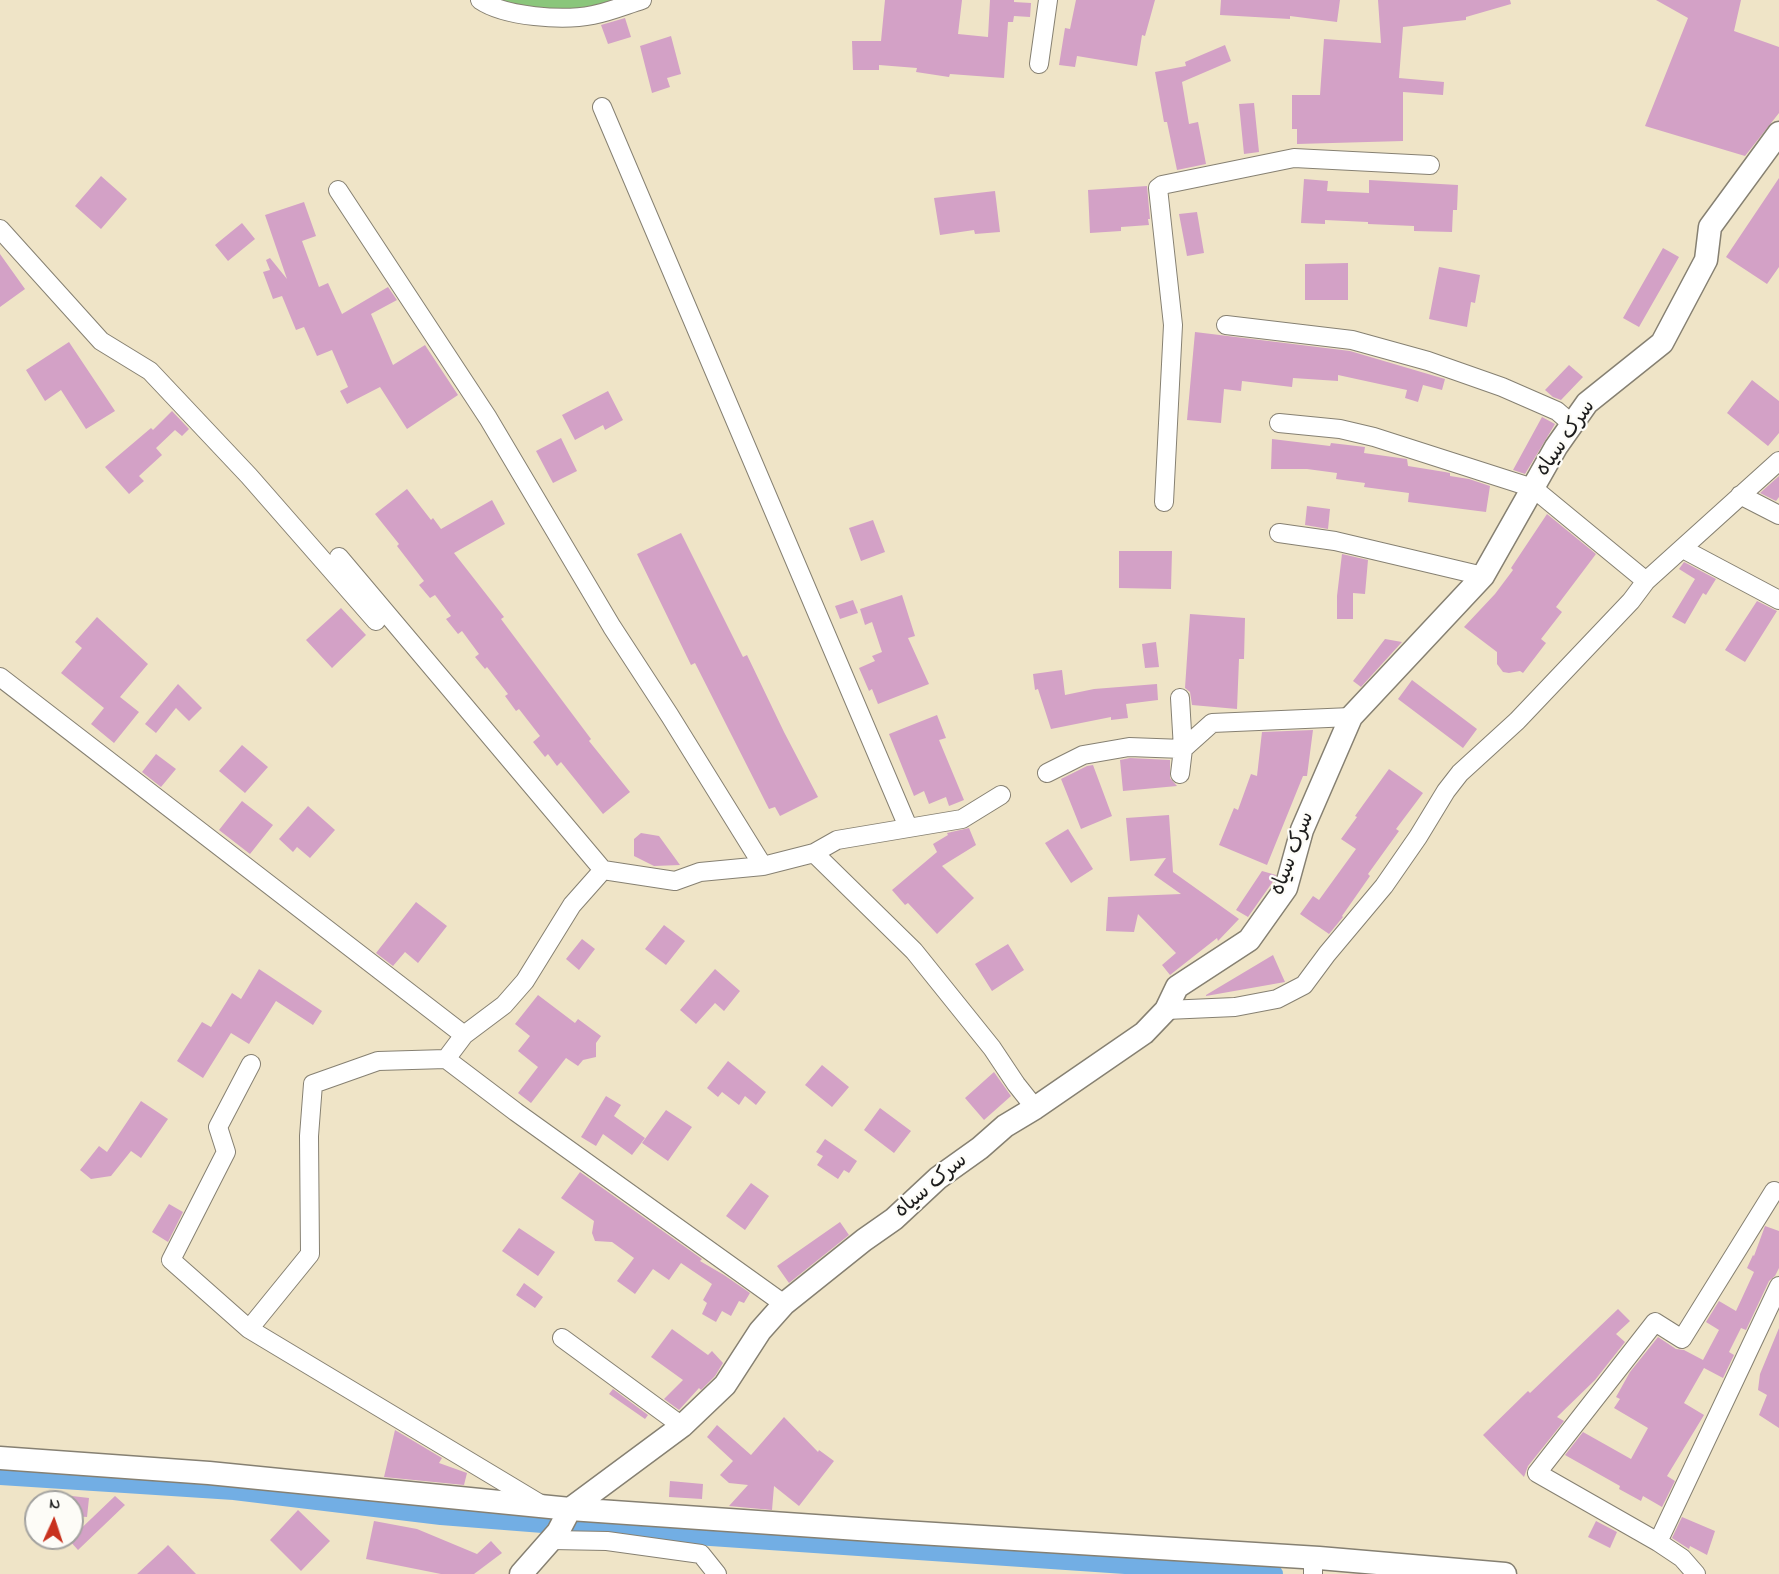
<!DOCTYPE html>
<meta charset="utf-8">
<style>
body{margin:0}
#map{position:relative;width:1779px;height:1574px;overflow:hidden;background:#efe4c7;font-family:"Indie Flower",sans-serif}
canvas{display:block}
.north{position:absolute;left:24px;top:1490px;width:60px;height:60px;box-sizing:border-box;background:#fdfcf7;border:2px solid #a3a29f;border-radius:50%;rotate:3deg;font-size:16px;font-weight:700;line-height:24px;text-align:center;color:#1c1c1c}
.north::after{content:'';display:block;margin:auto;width:21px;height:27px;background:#c8321e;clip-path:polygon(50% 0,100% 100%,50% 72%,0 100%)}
</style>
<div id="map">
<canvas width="1779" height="1574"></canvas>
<div class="north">N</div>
</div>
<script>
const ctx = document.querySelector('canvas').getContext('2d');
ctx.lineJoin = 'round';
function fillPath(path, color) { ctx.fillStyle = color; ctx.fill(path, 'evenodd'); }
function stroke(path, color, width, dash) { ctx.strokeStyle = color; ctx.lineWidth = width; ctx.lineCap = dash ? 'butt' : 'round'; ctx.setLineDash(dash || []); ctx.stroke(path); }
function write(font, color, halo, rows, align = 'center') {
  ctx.font = font + ' "Indie Flower","Playpen Sans Arabic",sans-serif'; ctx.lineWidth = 4.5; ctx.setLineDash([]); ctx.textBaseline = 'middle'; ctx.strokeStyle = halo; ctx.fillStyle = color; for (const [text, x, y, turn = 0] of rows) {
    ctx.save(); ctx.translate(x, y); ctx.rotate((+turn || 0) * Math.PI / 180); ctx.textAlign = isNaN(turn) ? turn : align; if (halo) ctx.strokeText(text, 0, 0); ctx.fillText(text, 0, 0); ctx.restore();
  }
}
fillPath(new Path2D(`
 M480 0H642L592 16Z`), '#8ac67b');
stroke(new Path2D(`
 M0 1475 234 1490 441 1515 696 1535 1273 1574`), '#72aee4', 20);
fillPath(new Path2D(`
 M885 0H962L958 34 988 37 990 0H1014V2L1031 3 1030 17 1014 16 1013 22H1008L1004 78 950 74 949 77 916 72 917 68 879 65V70H853L852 41H881Z
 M1076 0H1155L1145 36 1142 35 1137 66 1077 56 1075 67 1059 65 1065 28 1070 29Z
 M1221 0H1340L1337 22 1290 16V19L1220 15Z
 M1378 0H1510L1511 4 1466 17V20L1403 27 1399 78 1444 82 1443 95 1403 92V141L1297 144V129H1292V95H1320L1324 39 1381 43Z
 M1656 0H1741L1734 31 1779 47V113L1745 156 1645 126 1688 18Z
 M625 18 631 37 608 44 601 25Z
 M671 36 681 74 667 78 670 87 652 93 640 46Z
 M1225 45 1231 61 1182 82 1189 124 1198 122 1206 164 1177 170 1167 122H1164L1155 72 1186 66 1185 62Z
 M1254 103 1259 152 1244 154 1239 104Z
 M101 176 127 199 101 229 75 206Z
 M1779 178V267L1767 284 1726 257Z
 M1304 179 1328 181 1327 191 1349 192 1369 193V180L1458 185 1457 210H1453L1452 232 1414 231V226L1368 224V222L1325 220V224L1301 223Z
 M1147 186 1150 219H1148L1149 225 1121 227V231L1090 233 1088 190Z
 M995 191 1000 232 975 234 974 230 940 235 934 198Z
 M304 202 316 236 302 241 319 287 328 283 342 314 388 287 397 300 371 314 393 365 425 345 458 395 407 429 380 387 347 404 340 391 348 387 332 350 317 356 304 327 296 330 282 296 273 299 263 272 270 270 266 260 270 258 287 279 265 215Z
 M1197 212 1204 253 1187 256 1179 214Z
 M242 223 255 239 228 261 215 245Z
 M1663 248 1679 257 1639 327 1623 318Z
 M0 254 25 289 0 307Z
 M1348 263V300H1305V264Z
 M1439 267 1480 275 1475 303 1471 302 1467 327 1429 319Z
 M1195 332 1350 351 1445 379 1442 390 1423 385 1418 402 1405 398 1407 390 1338 375V381L1293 378 1292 387 1242 381 1241 391 1224 389 1221 423 1187 420Z
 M69 342 115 411 86 429 61 390 45 401 26 370Z
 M1569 365 1583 377 1561 400 1553 397 1545 390Z
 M1752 380 1779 401V433L1768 446 1727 413Z
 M608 391 623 420 605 430 603 425 575 440 562 415Z
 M172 411 189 429 182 436 175 430 156 448 162 455 139 476 144 481 129 494 105 467 151 428 153 430Z
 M1542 417 1555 424 1525 474 1513 470Z
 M561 438 577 471 553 483 536 451Z
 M1272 439 1330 446 1331 443 1365 447 1364 453 1407 459 1408 466 1445 472 1450 473V476L1469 479 1490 486 1486 512 1408 502 1409 493 1364 487 1365 483 1336 479 1337 473 1307 469H1271Z
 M1779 476V497L1776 501 1760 493Z
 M407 489 431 520 433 518 441 529 492 500 505 524 454 553 504 617 501 619 591 739 589 741 630 792 603 814 561 762 557 766 548 754 545 757 533 742 540 736 519 709 516 711 505 696 508 694 487 667 485 669 475 657 479 654 462 631 458 634 446 619 451 616 435 595 430 598 419 585 424 581 397 546 399 544 375 514Z
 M1307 506 1330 509 1328 529 1305 525Z
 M1547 514 1596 554 1556 607 1562 612 1541 639 1546 643 1523 673 1520 671 1509 673 1503 672 1497 664V652L1464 627 1495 594 1513 570 1511 568Z
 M873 520 885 552 861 561 849 528Z
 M681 533 743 657 747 655 784 732 818 797 780 816 775 807 769 809 695 663 691 665 637 554Z
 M1119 551H1172L1171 589 1119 588Z
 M1342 554 1368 560 1365 594 1353 593V619H1337V596Z
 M1684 562 1716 579 1706 595 1703 593 1685 624 1672 617 1695 579 1679 569Z
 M902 595 915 636 908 638 929 684 878 704 872 689 869 691 859 668 875 661 872 656 882 652 872 622 865 625 860 609Z
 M853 600 858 613 840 619 835 606Z
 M1757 601 1777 611 1745 662 1725 650Z
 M341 608 366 635 332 668 306 640Z
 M1190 614 1245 618 1244 659H1239L1237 709 1192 705 1190 692 1185 688Z
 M97 617 148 664 120 697 139 712 114 743 91 724 104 708 61 673 82 648 75 642Z
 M1385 639 1402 642 1361 687 1353 681Z
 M1156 642 1159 667 1145 668 1142 644Z
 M1062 670 1065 695 1094 689 1157 684 1158 700 1126 704 1128 718 1111 720V717L1051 729 1038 689 1035 690 1033 674Z
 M1412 680 1477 729 1463 748 1398 699Z
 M178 684 202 708 189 721 176 708 156 733 145 724Z
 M937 715 946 738 939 740 964 800 949 806 946 797 929 804 924 791 914 796 889 734Z
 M1313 730 1307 776H1303L1267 865 1219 845 1234 808 1238 810 1251 774 1257 776 1262 732Z
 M242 745 268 767 245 793 219 771Z
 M156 754 176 769 161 787 142 772Z
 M1130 758 1170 760V778L1177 786 1123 791 1120 760Z
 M1093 765 1112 816 1081 829 1061 779 1087 766Z
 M1389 769 1423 793 1396 829 1399 831 1368 874 1370 876 1342 916 1343 917 1329 934 1300 914 1313 896 1319 900 1356 849 1341 839 1357 817 1355 816Z
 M242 801 273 825 250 854 219 830Z
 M308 806 335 830 310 858 297 847 293 852 279 839Z
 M1169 815 1173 872 1239 919 1218 941 1217 938 1170 975 1162 965 1176 953 1138 914 1134 932 1106 931 1108 897 1181 894 1154 875 1166 858 1130 861 1126 818Z
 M969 828 976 845 942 866 974 898 937 934 908 903 905 905 892 890 937 852 933 844 948 835 947 833Z
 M1068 829 1093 869 1071 883 1045 843Z
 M641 833 659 836 680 865 654 866 634 856V839Z
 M1262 871 1276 875 1274 880 1248 917 1236 910Z
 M416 902 447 926 418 963 405 952 393 966 376 953Z
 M664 925 685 941 666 965 645 949Z
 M582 939 595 949 579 970 566 959Z
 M1008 944 1024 970 992 991 975 964Z
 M1273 955 1285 982 1206 996V995Z
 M259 969 322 1011 313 1025 276 1001 249 1044 231 1033 203 1078 177 1061 202 1022 211 1027 232 993 241 999Z
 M715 969 740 991 724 1011 715 1003 696 1024 680 1010Z
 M538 995 575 1023 578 1019 601 1036 596 1043V1057L583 1060 578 1066 566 1058 531 1103 518 1093 538 1067 518 1051 530 1036 515 1024Z
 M728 1061 766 1092 756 1105 745 1096 739 1105 722 1092 718 1097 707 1088Z
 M822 1065 849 1087 832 1107 805 1085Z
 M994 1072 1011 1096 984 1120 965 1098Z
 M606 1096 621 1105 614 1116 645 1138 632 1155 603 1134 596 1146 581 1137Z
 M141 1101 168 1119 141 1158 131 1151 111 1176 91 1179 80 1170 99 1146 107 1152Z
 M880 1108 911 1131 894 1153 864 1130Z
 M666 1110 692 1127 668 1161 642 1143Z
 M825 1139 857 1161 849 1173 844 1170 838 1179 817 1165 823 1156 816 1152Z
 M580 1172 702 1259 700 1261 724 1275 750 1293 744 1303 739 1301 731 1316 722 1311 716 1322 702 1314 707 1303 703 1300 712 1284 681 1263 669 1280 653 1269 635 1294 617 1281 634 1258 612 1242 595 1241 592 1233 594 1221 561 1198Z
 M751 1183 769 1196 745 1230 726 1216Z
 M169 1204 183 1212 168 1242 152 1232Z
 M840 1222 849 1235 789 1283 777 1266Z
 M1765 1226 1779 1231V1268L1775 1276 1769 1281 1746 1330 1741 1328 1729 1352 1734 1355 1723 1378 1704 1368 1684 1403 1704 1415 1667 1476 1675 1481 1662 1507 1643 1496 1641 1501 1619 1489 1620 1486 1565 1455 1583 1432 1631 1459 1648 1428 1614 1408 1620 1399 1616 1397 1630 1372 1658 1337 1676 1349 1684 1350 1703 1360 1719 1330 1706 1322 1719 1301 1736 1311 1754 1272 1747 1268 1753 1255 1754 1256Z
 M519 1228 555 1252 538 1276 502 1251Z
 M524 1283 543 1297 535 1308 516 1295Z
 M1618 1309 1630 1321 1616 1334 1625 1342 1595 1380 1557 1417 1564 1421 1528 1466 1524 1477 1483 1435 1528 1391 1530 1393Z
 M1779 1328V1428L1759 1415 1767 1395 1758 1390 1760 1374Z
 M672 1329 708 1355 712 1351 723 1363 715 1376 701 1390 699 1388 679 1410 664 1399 683 1380 651 1357Z
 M613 1389 648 1415 645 1419 609 1394Z
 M784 1417 818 1452 819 1450 834 1461 799 1506 774 1486 772 1510 729 1506 748 1485 729 1483 720 1475 733 1461 707 1437 717 1425 751 1455Z
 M395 1430 442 1458 439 1463 467 1473 464 1485 384 1477Z
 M670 1481 703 1484 702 1499 669 1497Z
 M72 1496 89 1498 87 1517 72 1516Z
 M115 1496 125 1505 78 1550 69 1540Z
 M298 1510 330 1541 301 1571 270 1540Z
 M1682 1517 1715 1531 1707 1555 1690 1546 1689 1549 1672 1538Z
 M374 1521 417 1529 477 1554 491 1541 502 1553 474 1574H441L366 1559Z
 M1596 1521 1617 1532 1610 1548 1588 1537Z
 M168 1545 196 1574H137L163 1550Z`), '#d3a1c6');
const minor = new Path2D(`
 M480 0C505 17 563 21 593 15 609 12 626 5 642 0
 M1039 64 1048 0
 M602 107 908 827
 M338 190 488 418 612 627 670 716 763 866
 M0 229 101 341 150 371 249 476 376 621
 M1226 325 1352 340 1428 361 1502 387 1557 411 1572 424
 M1279 423 1340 429 1374 437 1533 488 1646 581
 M1740 495 1779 515
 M1164 502 1173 325 1158 188 1162 185 1294 158 1430 165
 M1279 533 1335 541 1483 576
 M1683 549 1779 600
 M339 557 603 870 675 881 700 872 763 866 814 853 914 951 992 1048 1016 1084 1035 1108
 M0 677 464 1035
 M1047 773 1083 755 1129 747 1183 749 1212 723 1351 717
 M1180 774 1183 749 1180 698
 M814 853 837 840 962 819 1001 795
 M603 870 572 905 525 981 504 1005 464 1035 446 1059 516 1112 784 1304
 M1166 1010 1235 1007 1277 999 1304 985 1327 954 1384 886 1418 837 1446 791 1460 773 1517 721 1631 601 1646 581 1779 461
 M251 1064 218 1127 226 1152 171 1260 249 1329 542 1505
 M249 1329 310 1254 309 1136 313 1084 378 1061 446 1059
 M562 1338 682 1426
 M552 1540 607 1541 701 1554 717 1574
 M1658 1542 1779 1286
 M1313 1574V1559
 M1696 1574 1682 1558 1658 1542 1537 1473 1655 1322 1682 1339 1774 1191`);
const tertiary = new Path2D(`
 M0 1458 209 1473 570 1509 887 1531 1319 1558 1505 1574
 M521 1574 558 1532 570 1509 682 1426 725 1385 760 1331 784 1304 864 1240 894 1219 938 1178 980 1148 1005 1126 1035 1108 1144 1033 1166 1010 1177 987 1249 940 1286 888 1302 830 1351 717 1483 576 1556 447 1587 403 1662 343 1706 260 1710 227 1779 133`);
stroke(minor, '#868072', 20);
stroke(tertiary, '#868072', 25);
stroke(minor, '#fff', 18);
stroke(tertiary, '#fff', 22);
write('21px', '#1c1c1c', '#fdfcf7', [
 ["سرک سیاه",1567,439,-55],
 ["سرک سیاه",1294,854,-69],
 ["سرک سیاه",932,1187,-40]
]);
</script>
